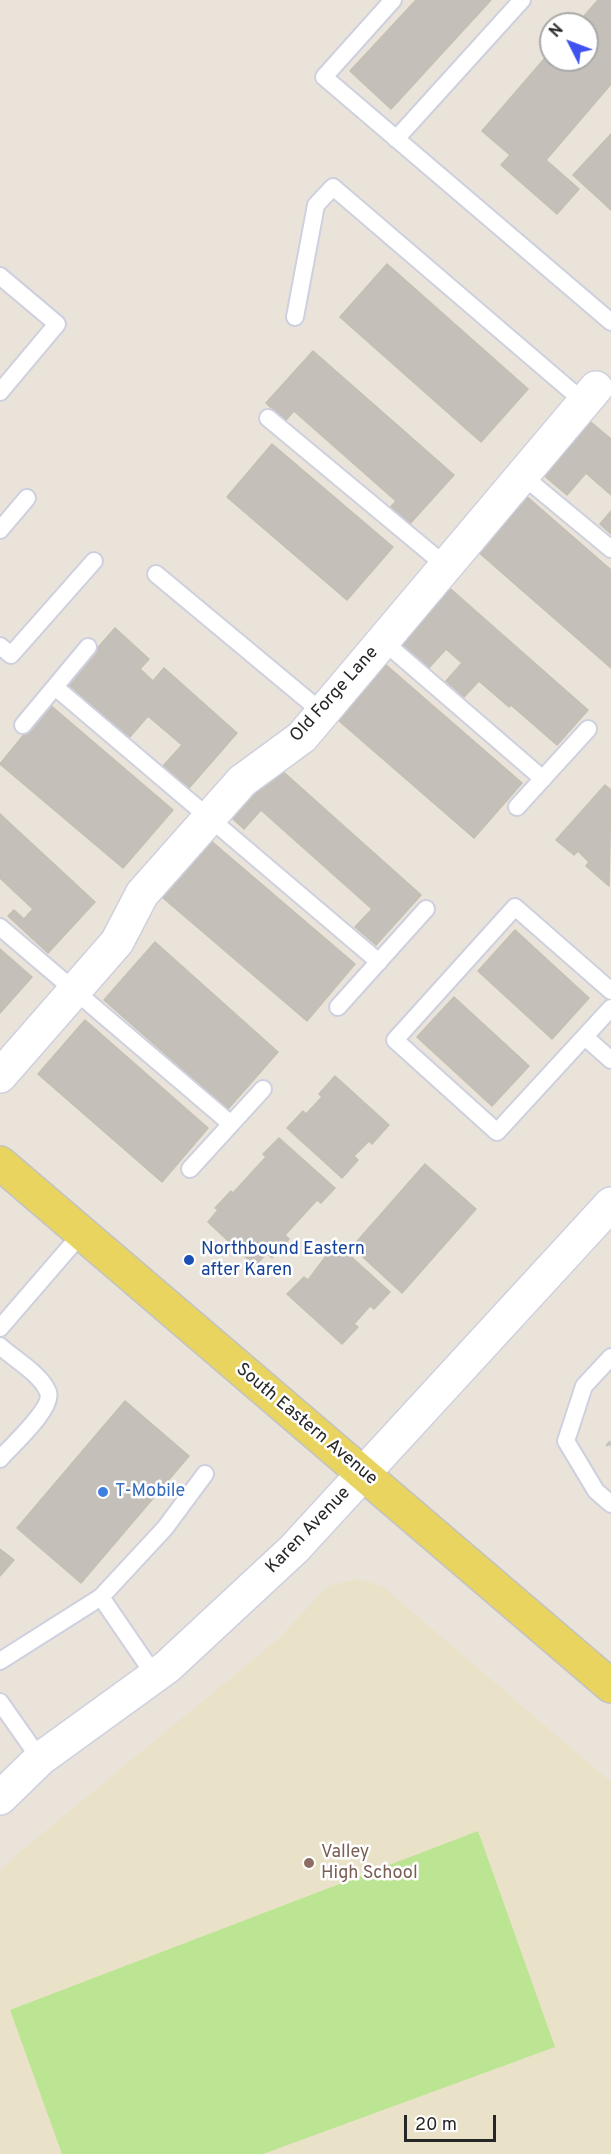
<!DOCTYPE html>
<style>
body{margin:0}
#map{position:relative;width:611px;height:2154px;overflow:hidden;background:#e9e3d9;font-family:Overpass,sans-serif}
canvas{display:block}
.north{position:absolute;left:539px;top:12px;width:60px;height:60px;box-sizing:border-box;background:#fff;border:2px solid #a9a9a9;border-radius:50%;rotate:312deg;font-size:16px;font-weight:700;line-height:24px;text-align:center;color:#272727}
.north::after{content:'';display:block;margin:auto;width:21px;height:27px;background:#3f51ef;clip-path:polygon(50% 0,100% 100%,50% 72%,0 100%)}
.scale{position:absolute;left:404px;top:2115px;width:92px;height:27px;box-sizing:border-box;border:3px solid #272727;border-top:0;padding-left:8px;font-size:18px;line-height:21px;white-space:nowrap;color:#272727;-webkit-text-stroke:4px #fff;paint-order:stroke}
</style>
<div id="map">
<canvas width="611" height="2154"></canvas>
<div class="north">N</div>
<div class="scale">20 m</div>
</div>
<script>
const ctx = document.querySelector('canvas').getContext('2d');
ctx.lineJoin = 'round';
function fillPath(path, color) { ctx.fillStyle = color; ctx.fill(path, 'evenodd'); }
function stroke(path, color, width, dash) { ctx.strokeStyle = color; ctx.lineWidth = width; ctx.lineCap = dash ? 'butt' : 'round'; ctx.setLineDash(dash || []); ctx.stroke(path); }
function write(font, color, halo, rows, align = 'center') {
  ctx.font = font + ' Overpass,sans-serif'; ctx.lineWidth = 5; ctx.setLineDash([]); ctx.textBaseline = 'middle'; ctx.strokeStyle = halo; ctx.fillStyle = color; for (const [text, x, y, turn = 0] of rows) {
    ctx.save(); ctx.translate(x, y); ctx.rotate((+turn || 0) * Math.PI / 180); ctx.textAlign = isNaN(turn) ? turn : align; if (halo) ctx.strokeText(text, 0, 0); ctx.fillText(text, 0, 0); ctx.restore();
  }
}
fillPath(new Path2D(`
 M357 1579 382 1586 611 1782V2154H0V1871L15 1856 278 1639 328 1586Z`), '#eae2c8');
fillPath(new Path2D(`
 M478 1831 555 2047 263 2154H62L10 2010Z`), '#bbe593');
const building = new Path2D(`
 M416 0H491L391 109 350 71Z
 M598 0H611V84L546 160 579 189 557 214 501 165 510 155 482 131 551 51V60H587V24H577Z
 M611 134V210L573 175Z
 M387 264 528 389 481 442 340 317Z
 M313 351 454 475 406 528 387 511 396 501 294 411 285 421 266 403Z
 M587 419 611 439V495L586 473 567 495 541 473Z
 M272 444 393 547 347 600 227 497Z
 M525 495 611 570V668L476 550Z
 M611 511V534L600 524Z
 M445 584 588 710 557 745 511 705 509 707 479 681 464 697 446 681 462 663 446 649 428 669 396 640Z
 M115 628 149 659 140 669 153 681 164 668 237 733 189 788 163 766 182 745 148 716 129 738 67 683Z
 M378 658 522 783 474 838 330 713Z
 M49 704 173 810 123 868 0 764Z
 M279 768 421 895 376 945 355 927 372 909 261 810 244 829 233 819Z
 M605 785 611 790 609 886 586 866 589 862 578 851 574 855 556 840Z
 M0 814 95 902 48 953 8 916 14 910 24 919 33 909 0 878Z
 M210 840 355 964 307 1021 162 897Z
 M515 930 589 998 552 1039 478 971Z
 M155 942 278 1052 228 1109 104 1000Z
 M0 949 32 977 0 1013Z
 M454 997 529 1066 492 1106 417 1037Z
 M85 1020 208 1128 162 1182 38 1074Z
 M335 1076 389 1125 372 1144 369 1141 354 1156 358 1160 342 1178 287 1128 303 1111 306 1114 322 1097 319 1094Z
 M279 1138 335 1188 321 1203 317 1200 285 1235 289 1239 272 1258 267 1253 255 1266 208 1222 218 1210 215 1208 231 1191 233 1193 266 1157 263 1154Z
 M425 1164 476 1209 402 1293 352 1247Z
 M336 1243 390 1292 374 1309 370 1306 354 1324 358 1327 342 1344 287 1294 304 1277 308 1280Z
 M125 1401 189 1456 81 1583 17 1528Z
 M0 1549 14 1560 0 1576Z`);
fillPath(building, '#c4c0b9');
stroke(building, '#c4bfb3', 1.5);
const service = new Path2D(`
 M393 0 324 77 611 322
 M396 139 522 0
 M0 276 57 324 0 392
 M295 317 316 205 333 187 584 402
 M268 418 446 566
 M523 476 611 549
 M0 530 27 498
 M156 574 323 713
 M383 641 543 779
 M0 646 11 655 94 561
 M55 687 379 962
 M23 725 88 647
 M517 807 588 729
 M0 927 231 1124
 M611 991 515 907 395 1040 497 1132 611 1008
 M338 1007 426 909
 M585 1037 611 1060
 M190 1169 263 1089
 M0 1328 82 1233
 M0 1346C14 1359 41 1374 48 1392 54 1408 11 1446 0 1459
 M611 1357 584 1386 566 1441 596 1491 611 1504
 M101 1597 155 1676
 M0 1661 101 1597 165 1528 205 1474
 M0 1702 40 1759`);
const minor = new Path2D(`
 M0 1076 117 942 142 894 242 781 302 737 596 388`);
const tertiary = new Path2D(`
 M0 1798 40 1759 167 1667 294 1549 611 1204`);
const primary = new Path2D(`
 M0 1163 611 1686`);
stroke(service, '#ced0df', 20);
stroke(minor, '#ced0df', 36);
stroke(tertiary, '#ced0df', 36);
stroke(primary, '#c3c3c3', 36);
stroke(new Path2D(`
 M611 1442 608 1445 611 1447`), '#c3c3c3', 4, [4.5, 3]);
stroke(service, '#fff', 16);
stroke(minor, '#fff', 33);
stroke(tertiary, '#fff', 33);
stroke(primary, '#e8d45e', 33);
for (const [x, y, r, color] of [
 [189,1260,6,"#1a4fb4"],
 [103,1492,6,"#3f7fe0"],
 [309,1863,6,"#8d6e63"]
]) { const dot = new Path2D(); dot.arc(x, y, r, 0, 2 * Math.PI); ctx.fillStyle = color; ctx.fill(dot); stroke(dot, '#fff', 2); }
write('18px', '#272727', '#fff', [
 ["Old Forge Lane",335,695,-48],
 ["South Eastern Avenue",306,1425,40],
 ["Karen Avenue",309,1531,-46]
]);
write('18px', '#164399', '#fff', [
 ["Northbound Eastern",201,1250],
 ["after Karen",201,1271]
], 'left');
write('18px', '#366cbe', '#fff', [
 ["T-Mobile",115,1492]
], 'left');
write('18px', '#785e54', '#fff', [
 ["Valley",321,1853],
 ["High School",321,1874]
], 'left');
</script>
